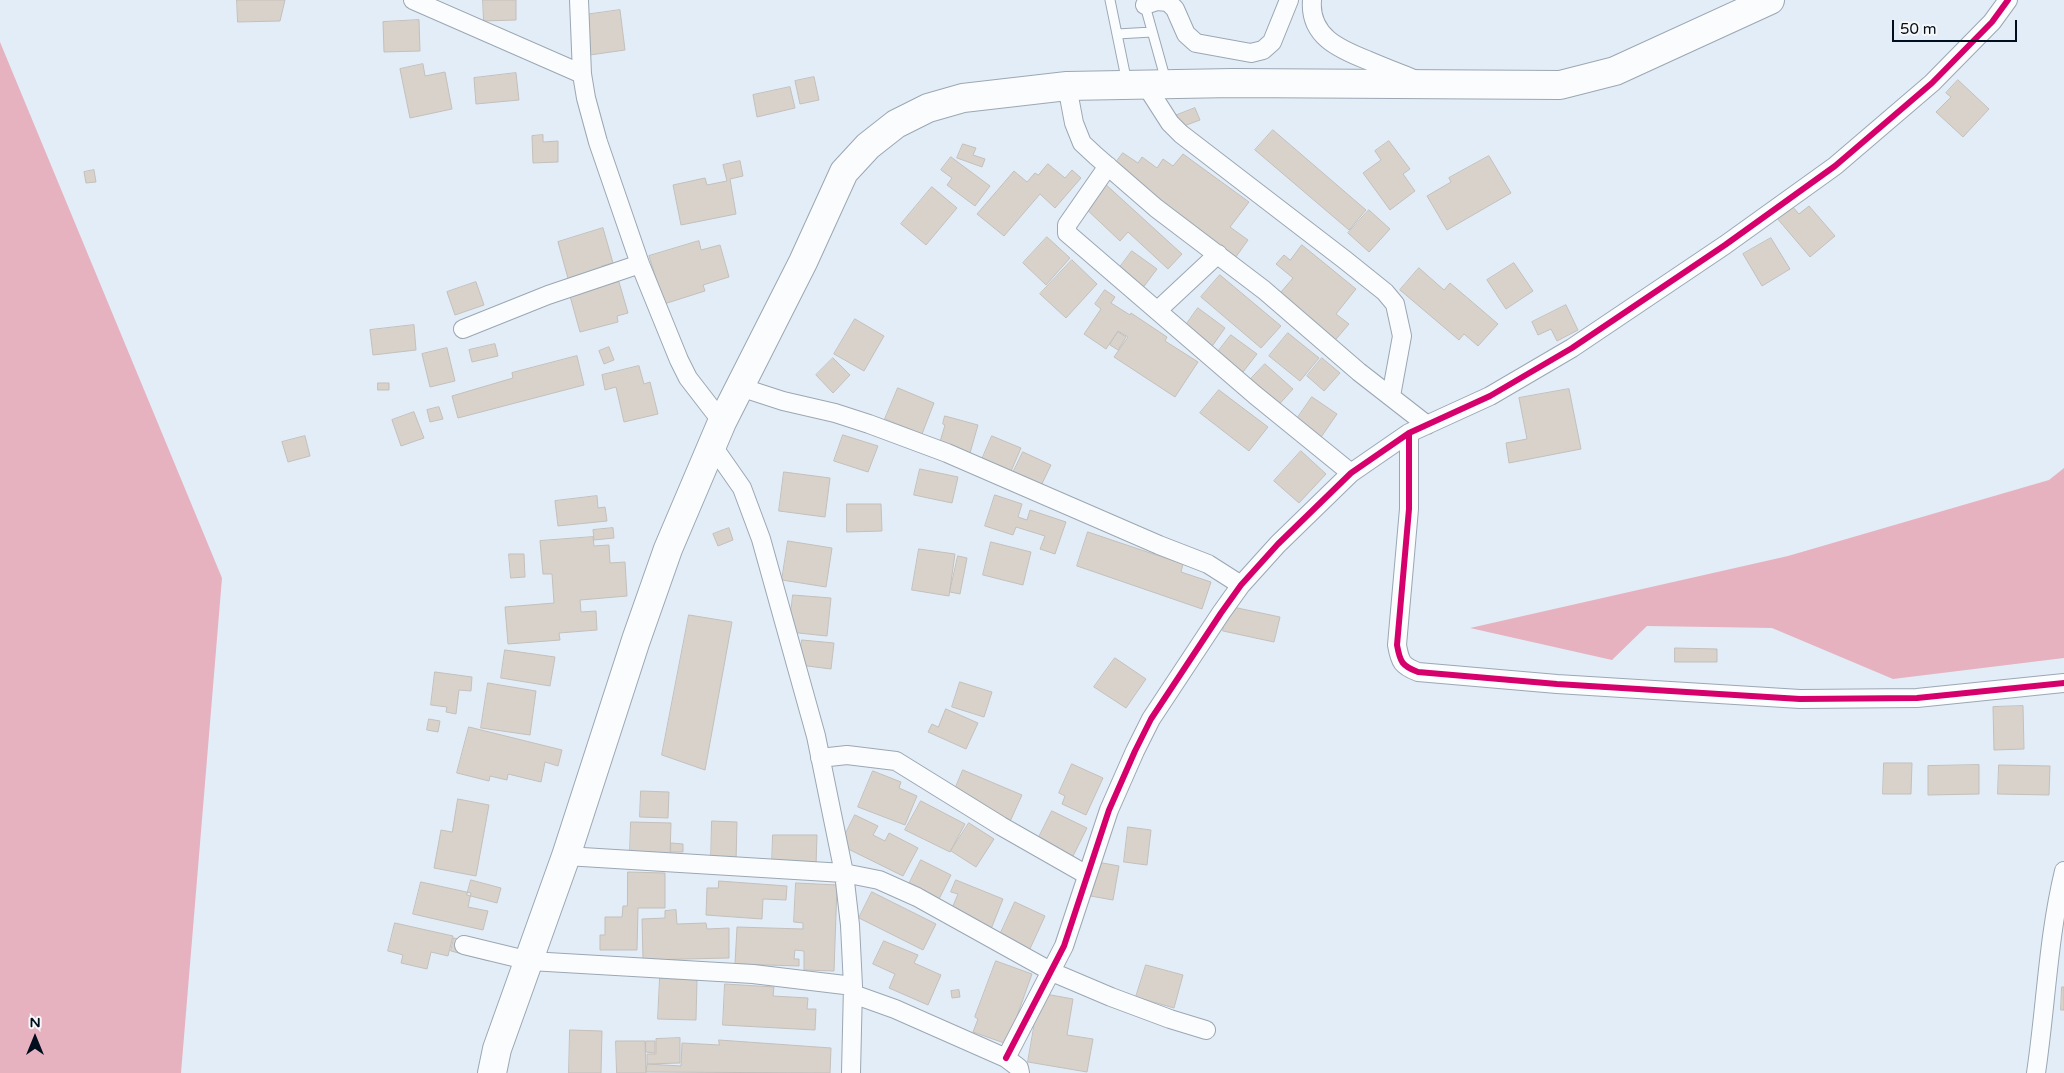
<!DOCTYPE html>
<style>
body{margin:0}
#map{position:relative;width:2064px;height:1073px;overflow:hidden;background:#e3edf7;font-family:"Varela Round",sans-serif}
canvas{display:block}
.north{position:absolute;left:10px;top:1013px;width:50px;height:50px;-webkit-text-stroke:4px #f7f7f7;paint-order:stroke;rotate:0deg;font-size:14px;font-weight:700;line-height:20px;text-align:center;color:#010e1d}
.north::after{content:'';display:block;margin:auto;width:18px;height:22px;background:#010e1d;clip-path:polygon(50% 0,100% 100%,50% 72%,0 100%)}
.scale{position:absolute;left:1892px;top:20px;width:125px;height:22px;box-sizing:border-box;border:2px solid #010e1d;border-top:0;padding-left:6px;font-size:15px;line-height:18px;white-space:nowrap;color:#010e1d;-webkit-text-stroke:4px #f7f7f7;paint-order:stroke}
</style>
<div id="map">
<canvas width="2064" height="1073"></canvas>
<div class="north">N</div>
<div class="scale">50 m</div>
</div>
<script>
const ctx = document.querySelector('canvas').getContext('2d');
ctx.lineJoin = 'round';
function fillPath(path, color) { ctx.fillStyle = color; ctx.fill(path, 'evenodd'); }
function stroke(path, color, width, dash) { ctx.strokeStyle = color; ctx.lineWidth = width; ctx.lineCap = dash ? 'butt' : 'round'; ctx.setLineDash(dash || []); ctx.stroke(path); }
fillPath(new Path2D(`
 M0 42 222 578 181 1073H0Z
 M2064 468V658L1893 679 1772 628 1647 626 1612 660 1470 628 1788 556 2049 480Z`), '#e6b2c0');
const building = new Path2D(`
 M237 0H285L280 21 238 22Z
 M483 0H516V20L484 21Z
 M620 10 625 50 590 55 584 15Z
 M419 20 420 51 384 52 383 22Z
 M423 64 425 76 445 72 452 109 410 118 400 69Z
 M516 73 519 100 476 104 474 78Z
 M814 77 819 100 800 104 795 81Z
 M1958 80 1989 109 1963 137 1936 112 1951 97 1946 93Z
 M790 87 795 108 757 117 753 95Z
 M1195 108 1200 120 1176 129 1172 117Z
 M1273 130 1366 210 1349 230 1255 150Z
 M543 135V142L558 141V162L533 163 532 136Z
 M1389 141 1410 169 1403 174 1415 191 1390 210 1363 173 1381 160 1375 151Z
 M963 144 976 148 973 155 985 159 982 167 957 158Z
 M1123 153 1138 163 1142 157 1157 168 1163 159 1173 166 1183 154 1249 202 1230 227 1248 240 1233 261 1109 172Z
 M1489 156 1511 193 1447 230 1427 196 1451 182 1449 178Z
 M951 157 990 186 975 206 947 185 952 178 941 170Z
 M740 161 743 176 730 179 736 214 681 225 673 185 705 178 707 185 727 181 723 165Z
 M1048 164 1065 178 1072 170 1081 178 1055 208 1040 194 1004 236 977 214 1014 171 1027 182 1035 173 1038 175Z
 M94 170 96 182 86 183 84 172Z
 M1103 182 1182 254 1168 269 1128 232 1120 241 1082 205Z
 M932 187 957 208 926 245 901 224Z
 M1791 205 1799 214 1809 206 1835 236 1810 257 1776 217Z
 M1369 210 1390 229 1369 252 1348 233Z
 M603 228 613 263 602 266 603 271 569 282 558 242Z
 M1047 237 1070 258 1046 285 1023 263Z
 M1771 238 1790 269 1762 286 1743 254Z
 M699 241 701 250 720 245 729 277 703 285 705 291 664 304 649 256Z
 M1302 245 1356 289 1336 314 1349 324 1331 345 1275 299 1293 278 1276 264 1284 255 1290 260Z
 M1132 251 1157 269 1139 293 1114 275Z
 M1072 260 1097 284 1066 318 1040 294Z
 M1514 263 1533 291 1506 309 1487 280Z
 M1419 268 1444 290 1450 283 1498 324 1478 346 1464 334 1459 340 1400 290Z
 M1220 275 1281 326 1261 348 1201 297Z
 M476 282 484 305 455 315 447 292Z
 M619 282 628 313 617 316 618 322 580 332 570 296Z
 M1105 290 1115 297 1111 303 1130 315 1131 313 1167 337 1165 341 1198 362 1175 397 1114 357 1128 337 1118 331 1106 349 1084 334 1101 309 1095 304Z
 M1566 305 1578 330 1557 341 1551 329 1538 335 1532 322Z
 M1198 308 1225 328 1208 352 1181 332Z
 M855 319 884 336 864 371 834 354Z
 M414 325 416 350 373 355 370 330Z
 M1118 332 1126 337 1118 350 1110 345Z
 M1288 333 1319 358 1300 381 1269 356Z
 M1231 335 1257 354 1243 372 1217 353Z
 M495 344 498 356 472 362 469 350Z
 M609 347 614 360 604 364 599 351Z
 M447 348 455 381 430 387 422 354Z
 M577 356 584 385 458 418 452 396 513 378 512 373Z
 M833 358 850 375 833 393 816 375Z
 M1322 358 1340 373 1324 391 1307 376Z
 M1265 364 1293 389 1275 409 1247 383Z
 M639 366 644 384 650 382 658 414 624 422 616 387 605 390 602 375Z
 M378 383H389V390H378Z
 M898 388 934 403 922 434 885 419Z
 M1569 389 1581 449 1509 463 1506 443 1527 439 1519 398Z
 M1219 390 1268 427 1249 451 1200 413Z
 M1312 397 1337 414 1317 443 1292 426Z
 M439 407 443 419 430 422 427 410Z
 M414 412 424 438 401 446 392 420Z
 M945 416 978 425 970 453 939 445 945 425 943 424Z
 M843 435 878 446 868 472 834 461Z
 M305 436 310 456 288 462 282 442Z
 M992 436 1021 448 1009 476 980 464Z
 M1301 451 1326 474 1299 503 1274 481Z
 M1023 452 1051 465 1037 494 1009 481Z
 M920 469 958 477 952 503 914 495Z
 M784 472 830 478 825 517 779 511Z
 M995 495 1022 504 1018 517 1027 520 1030 510 1066 522 1055 554 1040 549 1045 536 1016 527 1013 535 985 526Z
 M597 496 598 508 605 507 607 521 558 526 555 501Z
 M847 504H881L882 531 847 532Z
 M613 528 614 538 594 540 593 530Z
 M729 528 733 540 718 546 713 534Z
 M1088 532 1183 564 1181 572 1211 582 1202 609 1077 566Z
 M593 537 594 546 609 545 610 563 625 562 627 596 580 600 581 612 596 611 597 630 559 633 560 640 508 644 505 607 554 603 552 574H543L540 541Z
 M788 541 832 548 826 587 782 580Z
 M991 542 1031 552 1023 585 983 575Z
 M919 549 955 554 949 596 912 590Z
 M509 554H524L525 577 511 578Z
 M958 556 967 558 960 594 950 592Z
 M793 595 831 598 827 636 789 632Z
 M1228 606 1280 617 1274 642 1223 631Z
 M689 615 732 622 705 770 662 755Z
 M802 640 834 643 831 669 799 665Z
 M1675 648 1717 649V662H1675Z
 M505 650 555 657 550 686 501 678Z
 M1115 658 1146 679 1126 708 1094 687Z
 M435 672 472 677 471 691 459 690 456 714 446 712 447 707 431 705Z
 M960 682 992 692 984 717 952 707Z
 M488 683 536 691 530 735 481 728Z
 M2023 706 2024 749 1994 750 1993 707Z
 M946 709 978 723 966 749 928 732 932 724 938 727Z
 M429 719 440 721 438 732 427 730Z
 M469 727 562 750 558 766 545 762 541 782 508 774 507 780 490 776 489 781 457 773Z
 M1884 763H1912L1911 794H1883Z
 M1072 764 1103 778 1086 815 1062 804 1065 796 1059 793Z
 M1979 765V794L1928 795V766Z
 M1999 765 2050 766 2049 795 1998 794Z
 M963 770 1022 795 1008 826 951 799Z
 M873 771 901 782 899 788 917 796 905 825 858 807Z
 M641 791 669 792 668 818 640 817Z
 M458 799 489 805 476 876 434 868 441 830 452 832Z
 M921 801 965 824 950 852 905 830Z
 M1052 811 1087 828 1071 860 1036 843Z
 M855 815 878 826 873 835 885 841 889 833 918 848 903 876 840 845Z
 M712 821 737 822 736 863 711 862Z
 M631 822 671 823 670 856 630 854Z
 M969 823 994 839 976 867 951 851Z
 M1128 827 1151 830 1147 865 1124 862Z
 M773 835H817L816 866 772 865Z
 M671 843 683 844V852H671Z
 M921 860 951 875 938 901 908 886Z
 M1092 861 1119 866 1113 900 1085 895Z
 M628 872 665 873V908H638L637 950H600V935H605V917H622L623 906H627Z
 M471 880 501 888 497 903 467 895Z
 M956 880 1003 899 991 929 950 913 958 894 951 892Z
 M719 881 787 886 786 900 763 899 762 919 706 915 707 888H718Z
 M421 882 471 893 468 907 488 911 483 930 413 914Z
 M796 883 837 885 834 971 804 970V951L795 950 794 959H799V966L735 964 737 927 803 929V923L794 922Z
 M872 892 936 924 923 950 859 918Z
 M1015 902 1045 916 1029 951 999 937Z
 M676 910 677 924 706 923 707 929 729 928V958L643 960 642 919 665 918V911Z
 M395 923 453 936 448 956 431 952 427 969 401 963 403 955 388 951Z
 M454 938 492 948 489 961 451 951Z
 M884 941 918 955 914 963 941 975 928 1005 889 988 895 974 873 964Z
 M996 961 1032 974 1007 1044 973 1032 978 1019 975 1017Z
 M1146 965 1183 975 1174 1008 1136 997Z
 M660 978 697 980 696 1020 658 1019Z
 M725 984 774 987 773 996 808 998 807 1009H816L815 1030 723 1025Z
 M2062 987H2064V1010H2061Z
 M959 990 960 997 952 998 951 991Z
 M1040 993 1073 999 1067 1035 1093 1039 1087 1072 1028 1062Z
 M570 1030 602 1031 601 1073H569Z
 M680 1038V1063L647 1064V1054H656V1039Z
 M719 1040 831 1048 830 1073 646 1072 647 1064 681 1066 682 1043 719 1045Z
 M616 1041H645L646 1073H617Z
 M646 1041H655V1053L646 1052Z`);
fillPath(building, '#d8d2cb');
stroke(building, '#c3bfbb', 1);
const service = new Path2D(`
 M1110 0 1127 83
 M1144 2 1166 81
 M1117 34 1152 32`);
const minor = new Path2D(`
 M413 0 582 74
 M579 0 582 74 586 98 598 142 640 264 679 360 688 378 722 422
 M1312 0C1309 36 1339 49 1367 60 1383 67 1399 73 1414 79
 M1145 5 1157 1 1168 2 1175 9 1186 34 1196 43 1251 53 1263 50 1272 42 1289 0
 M1145 84 1170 123 1181 134 1345 260 1385 292 1395 304 1402 336 1391 396
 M1067 86 1074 123 1082 143 1096 156 1156 208 1264 290 1359 372 1427 425
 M1108 166 1067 225V233L1255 395 1351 473
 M1158 310 1218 254
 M463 329 548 295 640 264
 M740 387 783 401 835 413 869 424 947 453 1159 545 1208 564 1241 585
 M1409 433V509L1397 645C1400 662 1402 666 1418 672L1557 684 1800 699 1917 698 2064 683
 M712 445 742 488 761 539 816 736 844 873 850 925 853 986 851 1073
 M820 758 847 755 896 761 1001 826 1087 875
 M566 856 844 873 879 880 917 897 1052 972 1111 997 1170 1019 1206 1030
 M464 945 530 961 753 974 853 986
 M853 994 895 1009 1006 1058 1019 1068 1020 1073
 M1006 1058 1064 946 1109 810 1135 751 1151 719 1221 613 1241 585 1278 544 1351 473 1409 433 1490 396 1572 348 1725 245 1835 166 1932 83 1992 22 2008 0
 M2036 1073C2046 1006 2048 937 2064 871`);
const primary = new Path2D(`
 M492 1073 497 1049 566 856 636 640 668 549 722 422 803 262 844 172 868 146 896 124 928 108 963 98 1067 86 1233 83 1560 85 1615 71 1770 0`);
stroke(service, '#9ba7b3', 11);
stroke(minor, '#9ba7b3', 20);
stroke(primary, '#9ba7b3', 30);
stroke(service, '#fbfcfe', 9);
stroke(minor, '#fbfcfe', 18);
stroke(primary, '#fbfcfe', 28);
stroke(new Path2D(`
 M1409 433V509L1397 645C1400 662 1402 666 1418 672L1557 684 1800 699 1917 698 2064 683
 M1006 1058 1064 946 1109 810 1135 751 1151 719 1221 613 1241 585 1278 544 1351 473 1409 433 1490 396 1572 348 1725 245 1835 166 1932 83 1992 22 2008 0`), '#d6006c', 6);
</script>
